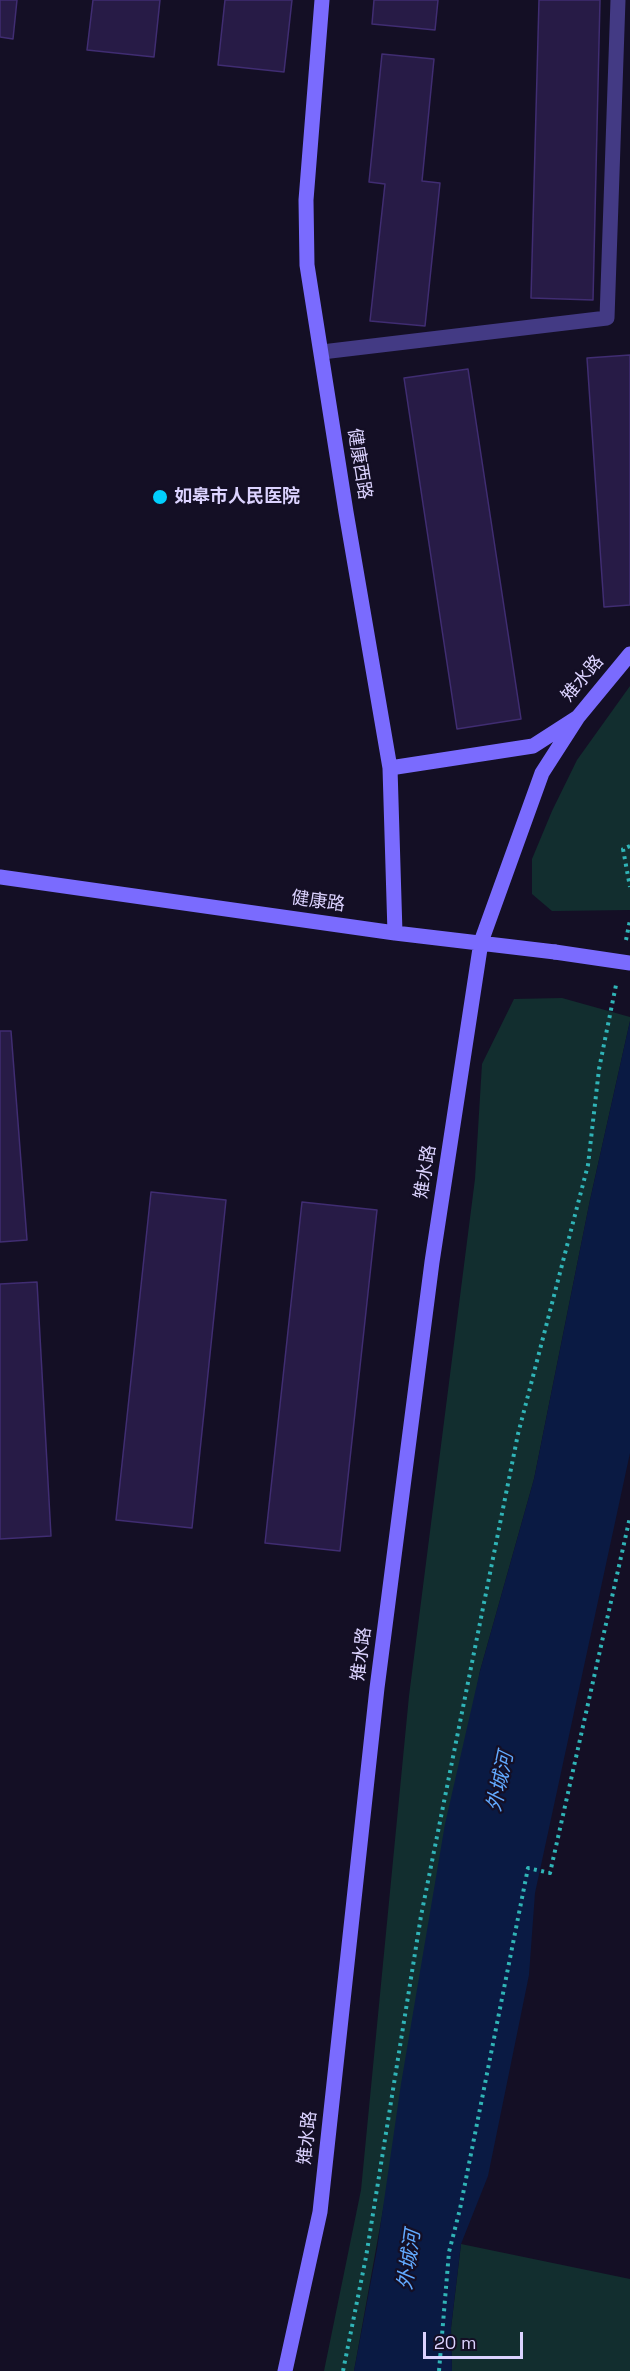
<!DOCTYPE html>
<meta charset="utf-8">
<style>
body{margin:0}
#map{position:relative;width:630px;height:2371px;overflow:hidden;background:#140f25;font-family:"Space Grotesk",sans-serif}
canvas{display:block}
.scale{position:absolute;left:423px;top:2332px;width:100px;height:27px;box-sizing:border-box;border:3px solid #dcd3ff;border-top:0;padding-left:8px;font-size:18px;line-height:21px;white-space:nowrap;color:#dcd3ff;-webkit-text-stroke:4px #140f25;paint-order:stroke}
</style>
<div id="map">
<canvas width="630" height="2371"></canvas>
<div class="scale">20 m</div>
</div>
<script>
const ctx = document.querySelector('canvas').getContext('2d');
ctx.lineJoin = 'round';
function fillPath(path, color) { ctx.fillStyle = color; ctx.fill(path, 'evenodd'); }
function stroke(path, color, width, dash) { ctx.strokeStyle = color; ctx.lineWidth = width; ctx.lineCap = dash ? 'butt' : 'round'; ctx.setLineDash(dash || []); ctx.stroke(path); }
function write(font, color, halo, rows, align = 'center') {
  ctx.font = font + ' "Space Grotesk","Noto Sans SC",sans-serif'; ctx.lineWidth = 4.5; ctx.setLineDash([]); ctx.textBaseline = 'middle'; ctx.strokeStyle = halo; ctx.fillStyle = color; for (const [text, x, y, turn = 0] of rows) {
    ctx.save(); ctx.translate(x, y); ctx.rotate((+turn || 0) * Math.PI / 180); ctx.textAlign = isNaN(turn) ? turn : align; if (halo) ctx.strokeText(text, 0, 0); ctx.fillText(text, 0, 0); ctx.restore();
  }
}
fillPath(new Path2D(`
 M630 686V910L552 911 532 894V859L552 811 577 760Z
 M562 998 630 1017V1021L590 1200 534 1479 480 1671 354 2371H324L361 2190 409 1696 475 1179 482 1064 514 999Z
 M461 2244 630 2279V2371H452L451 2328Z`), '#122e2f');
fillPath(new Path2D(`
 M630 1021V1453L535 1893 529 1975 488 2176 461 2244 451 2328 452 2371H354L377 2249 401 2084 445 1824 480 1671 534 1479 590 1200Z`), '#0a1a43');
const building = new Path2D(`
 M0 0H17L13 39 0 37Z
 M93 0H160L154 57 87 50Z
 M225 0H292L284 72 218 65Z
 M374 0H438L435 30 372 24Z
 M539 0H600L593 300 531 298Z
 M382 54 434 59 422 181 440 183 425 326 370 321 385 184 369 182Z
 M630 355V605L604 607 587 358Z
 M468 369 521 719 457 729 404 378Z
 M0 1031H11L27 1240 0 1242Z
 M151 1192 226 1200 192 1528 116 1520Z
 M302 1202 377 1210 340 1551 265 1543Z
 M37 1282 51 1536 0 1539V1284Z`);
fillPath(building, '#271b46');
stroke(building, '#402d72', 1.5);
stroke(new Path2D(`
 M630 846 623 849 630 887
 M626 940 630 920
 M343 2371 366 2257 421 1916 518 1434 588 1165 599 1069 616 985
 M439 2371 449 2252 460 2209 528 1868 550 1873 630 1517`), '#30b4b7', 4, [3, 4.5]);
stroke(new Path2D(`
 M322 352 607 318 618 0`), '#433a84', 15);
stroke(new Path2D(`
 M322 0 306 200 307 265 346 512 390 768 395 933
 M390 768 533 746 578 717 630 654
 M0 877 395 933 555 952
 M285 2371 320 2212 377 1688 432 1262 481 942 542 773 578 717`), '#7a6bfe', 15);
stroke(new Path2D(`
 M555 952 630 963`), '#7a6bfe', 15);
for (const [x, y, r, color] of [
 [160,497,8,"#01cffd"]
]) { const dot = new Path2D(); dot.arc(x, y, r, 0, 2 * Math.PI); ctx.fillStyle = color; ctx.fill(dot); stroke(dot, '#140f25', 2); }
write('18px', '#dcd3ff', '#140f25', [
 ["健康西路",359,464,81],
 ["雉水路",583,679,-50],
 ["健康路",318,902,8],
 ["雉水路",426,1172,-81],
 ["雉水路",362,1654,-83],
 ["雉水路",308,2138,-84]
]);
write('bold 18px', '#dcd3ff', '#140f25', [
 ["如皋市人民医院",174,497]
], 'left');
write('italic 20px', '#62a9fe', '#140f25', [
 ["外城河",501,1782,-78],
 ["外城河",410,2260,-82]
]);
</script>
